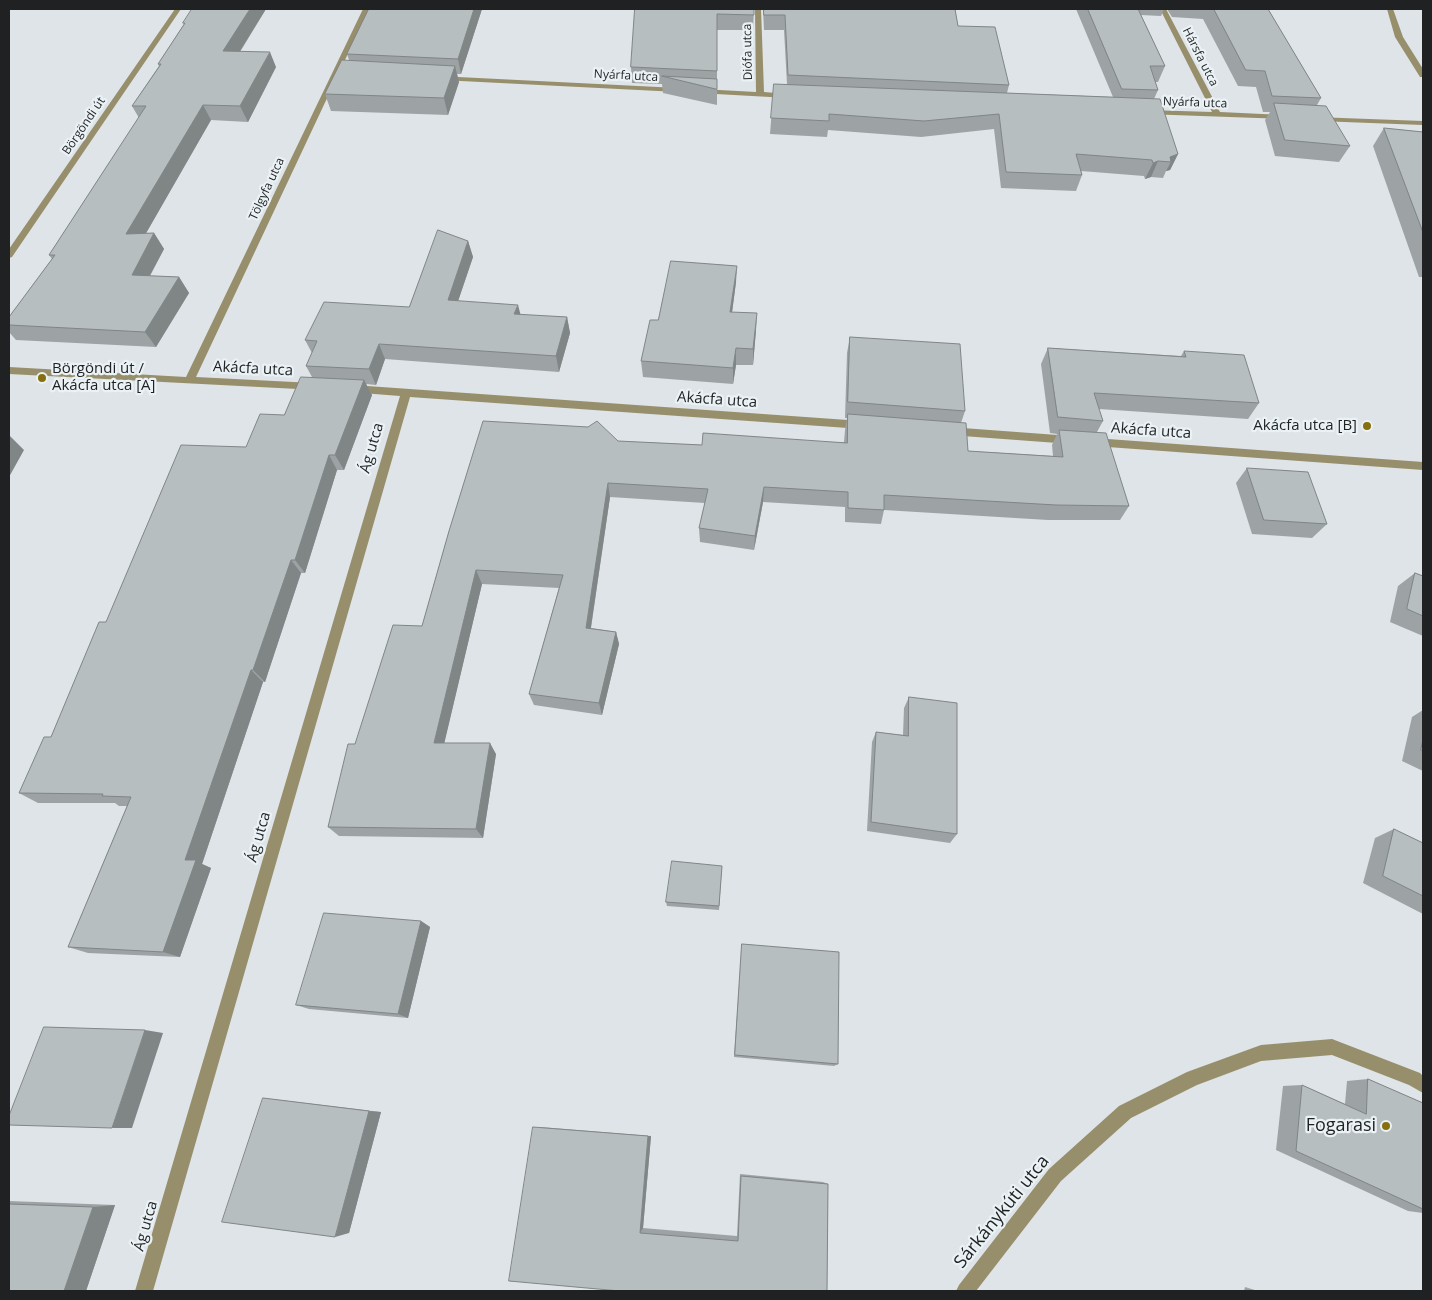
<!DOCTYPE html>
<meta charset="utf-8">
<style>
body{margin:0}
#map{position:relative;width:1432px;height:1300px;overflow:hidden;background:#dee4e7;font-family:"Open Sans",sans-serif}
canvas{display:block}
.frame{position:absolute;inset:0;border:10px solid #1f2122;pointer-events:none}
</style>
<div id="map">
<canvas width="1432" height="1300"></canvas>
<div class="frame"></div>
</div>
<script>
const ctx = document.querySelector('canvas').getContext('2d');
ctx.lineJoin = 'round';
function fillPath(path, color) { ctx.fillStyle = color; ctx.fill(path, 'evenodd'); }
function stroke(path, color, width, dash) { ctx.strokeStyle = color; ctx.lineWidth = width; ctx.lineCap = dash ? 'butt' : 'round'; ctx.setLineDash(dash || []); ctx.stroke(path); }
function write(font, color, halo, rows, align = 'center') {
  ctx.font = font + ' "Open Sans",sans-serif'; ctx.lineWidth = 4.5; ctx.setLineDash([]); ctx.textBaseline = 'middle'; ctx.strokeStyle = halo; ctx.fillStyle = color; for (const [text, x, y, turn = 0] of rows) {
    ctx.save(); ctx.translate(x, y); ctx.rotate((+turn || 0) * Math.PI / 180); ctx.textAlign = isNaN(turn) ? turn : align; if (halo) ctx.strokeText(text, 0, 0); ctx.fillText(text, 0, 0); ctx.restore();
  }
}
fillPath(new Path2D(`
 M175 9H181L12 257 9 258V249Z
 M363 9H369L196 377 313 383 317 384V390L9 374V367L186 377Z
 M755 9H761L764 92 788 94 792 96 788 98 698 93V89H701L756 92Z
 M1160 9H1166L1220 112 1283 115 1287 117 1286 119 1145 114 1144 112 1148 110 1212 112Z
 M1387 9H1393L1403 37 1423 69V77H1420L1395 37Z
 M438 76 678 88 682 90 678 92 441 80H438Z
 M1315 117 1423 121V125L1318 121H1315Z
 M353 385 862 421 867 425 862 429 410 397 153 1291H135L400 396 349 392 348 389Z
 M949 427 1071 436 1076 440 1071 444 949 435 944 431Z
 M1094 438 1423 462V470L1094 446 1089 442Z
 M1332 1039 1420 1073 1423 1076V1093L1409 1085 1332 1055 1261 1061 1197 1085 1131 1118 1061 1181 976 1291H956L959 1285 1049 1169 1119 1106 1187 1072 1261 1045Z`), '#978e6b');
fillPath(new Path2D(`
 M266 9 240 52 276 67 248 122 211 120 146 233H154L164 249 150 276 179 277 189 293 156 347 16 340 9 332V317L52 259 49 255 139 118 132 106 159 66 158 64 184 24 183 23Z
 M369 9H482L461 74H457L459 82 448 115 331 111 325 94 349 60 347 54Z
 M635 9H754L753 30H717V105L663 93 662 84 632 83 631 67Z
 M762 9H955L958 26 1009 85 1007 93 1113 97 1076 9H1164L1161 16 1141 15 1165 66 1158 82H1155L1158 90 1154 99 1178 154 1170 170 1166 171 1163 178 1151 177 1145 179 1144 176 1081 171 1082 175 1076 191 1001 188 994 129 921 137 828 130 827 137 770 134 774 84H787L784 30H764L763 9Z
 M1167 9H1268L1321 98 1317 105 1350 146 1339 162 1275 156 1265 120 1270 112H1263L1256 87 1238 86 1203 19 1172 17Z
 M1384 128 1423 132V277H1419L1373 146Z
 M468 241 473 257 458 301 520 315 567 317 570 333 559 372 385 359 376 385 366 384 372 395 344 470H337L305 573H301L265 682H263L202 864 211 868 180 957 88 953 68 947 127 806H119L115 803H38L19 793 51 737 106 622 246 447 284 415 312 377 306 366 312 353 305 340 409 307Z
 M736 282 732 312 756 330 753 365H736L733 384 643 377 641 361 658 320Z
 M850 337 965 411 961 423 968 451 1053 456 1052 445 1057 434 1050 433 1041 364 1048 348 1181 356 1184 351 1259 403 1248 419 1099 409 1103 421 1097 432 1129 506 1120 520H1048L884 510 881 524 845 522V507L763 502 754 550 700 542 699 528 705 503 610 497 591 628 616 632 619 644 602 715 534 705 529 694 559 588 482 584 444 743 496 754 483 838 339 836 328 827 355 744 422 626 449 531 618 441 702 445 844 442 845 430 847 418H845L847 353Z
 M1247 468 1327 524 1312 538 1252 534 1236 483Z
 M1415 573 1423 576V636L1390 622 1398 586Z
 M909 697 957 834 950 843 867 831 872 742 876 732 903 735 904 708Z
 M1423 710V771L1402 761 1412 717Z
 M1394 829 1423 843V914L1363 883 1375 838Z
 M722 866 719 910 667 906 666 902Z
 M421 921 430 927 408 1018 309 1009 296 1005Z
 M742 944 838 1064 834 1066 734 1057Z
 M1368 1079 1423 1103V1213L1408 1211 1276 1150 1283 1086 1302 1085 1345 1104 1347 1081Z
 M263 1098 381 1112 349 1233Z
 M540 1127 651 1136 643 1228 737 1236 740 1174 823 1182 828 1184 827 1291H620Z
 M9 1201 115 1205 86 1291H9Z
 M1245 1287 1258 1291H1244Z`), '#9da3a5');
fillPath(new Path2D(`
 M250 9H266L230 67 223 51Z
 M474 9H482L461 74 458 59Z
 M270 52 276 67 248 122 240 106Z
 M455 66 459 82 448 115 444 98Z
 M203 105 211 120 137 249 126 234Z
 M1178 154 1170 170 1166 171 1171 162 1170 157Z
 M1158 161 1151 177 1145 179 1153 163Z
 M154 233 164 249 142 290 132 275Z
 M468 241 473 257 453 316 448 300Z
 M737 266 736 282 730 328V312Z
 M179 277 189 293 156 347 145 332Z
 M518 305 522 320 514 314Z
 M757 313 756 330 753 365V349Z
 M567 317 570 333 559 372 556 356Z
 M379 344 385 359 376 385 369 369Z
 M736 348V365L733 384V368Z
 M364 380 372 395 344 470 335 455Z
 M9 435 24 450 9 477Z
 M329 455 337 470 305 573 295 560Z
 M608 483 610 497 589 640 586 628Z
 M764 487 763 502 754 550 755 536Z
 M291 560 301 573 265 682 253 670Z
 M476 570 482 584 442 753 434 743Z
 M616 632 619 644 602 715 599 703Z
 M251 670 263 682 202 864 211 868 180 957 163 952 185 860Z
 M490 743 496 754 483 838 476 829Z
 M421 921 430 927 408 1018 398 1014Z
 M145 1030 163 1033 132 1128H112Z
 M369 1111 381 1112 349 1233 335 1237Z
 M648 1136H651L643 1228 640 1233Z
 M115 1205 86 1291H64L93 1207Z`), '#808586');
const building = new Path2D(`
 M192 9H250L223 51 270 52 240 106 203 105 126 234 154 233 132 275 179 277 145 332 9 325V317L55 255H49L146 106H132L161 64H158L185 23H183Z
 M369 9H474L458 59 347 54Z
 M635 9H754V15L717 14V71L631 67Z
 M764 9H955L958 26 995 27 1009 85 788 75 785 15H764Z
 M1088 9H1138L1165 66H1150L1158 90 1122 89Z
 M1214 9H1268L1321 98 1272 96 1265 71 1246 70Z
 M342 60 455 66 444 98 325 94Z
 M662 76 717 79V89Z
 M774 84 1160 99 1178 154 1170 157 1171 162 1158 161 1153 163 1152 160 1076 154 1082 175 1006 172 999 114 924 121 829 114V121L771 118Z
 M1274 103 1326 106 1350 146 1285 140Z
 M1384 128 1423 132V232Z
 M438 230 468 241 448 300 518 305 514 314 567 317 556 356 379 344 369 369 306 366 317 341 305 340 324 302 409 307Z
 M671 261 737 266 730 312 757 313 753 349 736 348 733 368 641 361 650 320H658Z
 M850 337 960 344 965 411 848 402Z
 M1048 348 1186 357 1184 351 1244 355 1259 403 1094 393 1103 421 1058 417Z
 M301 377 364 380 335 455H329L295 560H291L253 670H251L185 860H196L163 952 68 947 131 797 102 796 103 794 19 793 44 737H51L99 622H106L181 445 246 447 260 414 284 415Z
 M848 414 966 423 968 451 1063 457 1059 430 1106 433 1129 506 1056 505 884 495V510L848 508V492L764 487 755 536 699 528 708 489 608 483 586 628 616 632 599 703 529 694 563 575 476 570 434 743H490L476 829 328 827 348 744H355L393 625 422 626 449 531 483 421 588 427 597 421 618 441 702 445 703 433 847 443Z
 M1247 468 1308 472 1327 524 1264 520Z
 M1415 573 1423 576V616L1407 609Z
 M909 697 957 703V834L871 822 876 732 908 736Z
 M1423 740V751L1421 750Z
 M1394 829 1423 843V896L1383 876Z
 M672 861 722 866 719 906 666 902Z
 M324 913 421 921 398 1014 296 1005Z
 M742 944 839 952 838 1064 735 1055Z
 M44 1027 145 1030 112 1128 9 1125V1116Z
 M1368 1079 1423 1103V1209L1296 1151 1302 1085 1366 1114Z
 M263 1098 369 1111 335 1237 222 1222Z
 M533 1127 648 1136 640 1233 738 1241 741 1176 828 1184 827 1291H620L509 1281Z
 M9 1204 93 1207 64 1291H9Z`);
fillPath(building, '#b7bec0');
stroke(building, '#808586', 1);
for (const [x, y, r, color] of [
 [42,378,5,"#856f0e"],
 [1367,426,5,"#856f0e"],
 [1386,1126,5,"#856f0e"]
]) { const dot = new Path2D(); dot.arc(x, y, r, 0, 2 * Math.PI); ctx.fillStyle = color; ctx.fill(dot); stroke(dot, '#ebf2f5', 2); }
write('12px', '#1f2122', '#ebf2f5', [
 ["Diófa utca",748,52,-91],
 ["Hársfa utca",1200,57,63],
 ["Nyárfa utca",626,76,3],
 ["Nyárfa utca",1195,103,2],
 ["Börgöndi út",84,126,-56],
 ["Tölgyfa utca",267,189,-65]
]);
write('15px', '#1f2122', '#ebf2f5', [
 ["Börgöndi út /",52,369],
 ["Akácfa utca [A]",52,386],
 ["Akácfa utca [B]",1357,426,"right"]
], 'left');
write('15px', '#1f2122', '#ebf2f5', [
 ["Akácfa utca",253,369,3],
 ["Akácfa utca",717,400,4],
 ["Akácfa utca",1151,431,4],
 ["Ág utca",372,448,-74],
 ["Ág utca",259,837,-74],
 ["Ág utca",146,1226,-74]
]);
write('18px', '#1f2122', '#ebf2f5', [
 ["Fogarasi",1376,1126]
], 'right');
write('18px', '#1f2122', '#ebf2f5', [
 ["Sárkánykúti utca",1002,1212,-51]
]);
</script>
